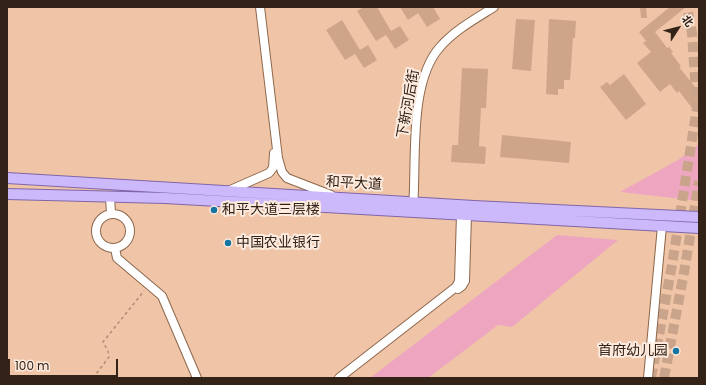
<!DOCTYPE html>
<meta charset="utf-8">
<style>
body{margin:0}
#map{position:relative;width:706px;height:385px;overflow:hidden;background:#efc4a7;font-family:Poppins,"Noto Sans SC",sans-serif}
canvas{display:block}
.frame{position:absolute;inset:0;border:8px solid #332217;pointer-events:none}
.north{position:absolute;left:658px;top:8px;width:40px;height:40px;-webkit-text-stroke:3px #fdebdf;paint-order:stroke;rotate:54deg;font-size:11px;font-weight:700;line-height:16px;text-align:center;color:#332217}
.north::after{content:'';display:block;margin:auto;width:14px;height:18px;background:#332217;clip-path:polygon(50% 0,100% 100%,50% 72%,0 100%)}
.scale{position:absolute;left:8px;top:359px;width:110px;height:18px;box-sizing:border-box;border:2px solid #332217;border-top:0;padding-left:5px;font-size:12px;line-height:14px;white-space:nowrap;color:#332217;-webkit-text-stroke:3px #fdebdf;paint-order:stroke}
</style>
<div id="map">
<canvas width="706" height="385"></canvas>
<div class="frame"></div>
<div class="north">北</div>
<div class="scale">100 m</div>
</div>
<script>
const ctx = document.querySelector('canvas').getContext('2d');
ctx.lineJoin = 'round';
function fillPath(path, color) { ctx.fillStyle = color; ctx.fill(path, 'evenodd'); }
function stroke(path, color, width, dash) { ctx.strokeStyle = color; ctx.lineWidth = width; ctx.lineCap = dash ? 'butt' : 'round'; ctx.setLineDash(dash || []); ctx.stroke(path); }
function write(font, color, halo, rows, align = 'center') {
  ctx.font = font + ' Poppins,"Noto Sans SC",sans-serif'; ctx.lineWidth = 4; ctx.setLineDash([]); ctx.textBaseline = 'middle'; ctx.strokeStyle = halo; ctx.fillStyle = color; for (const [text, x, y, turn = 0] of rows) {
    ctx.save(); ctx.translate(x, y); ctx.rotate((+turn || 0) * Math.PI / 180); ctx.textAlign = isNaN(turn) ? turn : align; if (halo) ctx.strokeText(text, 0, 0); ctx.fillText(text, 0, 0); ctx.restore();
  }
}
fillPath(new Path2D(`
 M699 144V201L620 192 678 160Z
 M557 235 618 240 512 327 498 325 428 378H370Z`), '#eea6c0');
fillPath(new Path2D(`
 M364 7H377L391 31 400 26 409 40 395 49 386 35 376 41 357 11Z
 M400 7H433L440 19 427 27 418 13 408 20Z
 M640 7H646L647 18H641Z
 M670 7H686L655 32 667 48 669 47 673 52 671 53 681 66 679 67 699 92V108L695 112 679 91 677 93 670 84 660 92 637 63 651 52 643 43 646 41 639 32Z
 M516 19 535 20 531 71 512 69Z
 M549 19 576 21 575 38H573L570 80H564V89H558V95L546 94Z
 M342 20 360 50 368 45 377 60 364 68 355 54 345 60 326 30Z
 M462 68 488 69 486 108H481L479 146 486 147 485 164 451 162 452 145H458Z
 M624 74 646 104 626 120 600 87 607 82 610 85Z
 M502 135 571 142 569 163 500 157Z`), '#cfa589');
stroke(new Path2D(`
 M651 378 672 265 697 108 692 33 687 7
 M664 378 685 267 699 181`), '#c9a48a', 10, [10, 5]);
const minor = new Path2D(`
 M260 7 278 158 282 172 287 178 331 195
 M228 191 269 173 273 168 274 153
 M110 197 111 214
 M413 207C417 161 408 83 440 47 455 30 475 19 494 7
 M96 231a17 17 0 1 1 34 0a17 17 0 1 1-34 0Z
 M115 248 117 258 162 296 197 378
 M458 289 462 286 465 281 467 215
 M339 378 456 287 459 281 461 214
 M648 378 662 226`);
const major = new Path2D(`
 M7 178 474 206 699 217
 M7 194 165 198 699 228`);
stroke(minor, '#8d674c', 10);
stroke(major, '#8066a9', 12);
stroke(new Path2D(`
 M93 378 109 357 108 351 103 342 144 291`), '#ae8c75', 1.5, [3, 3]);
stroke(minor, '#fff', 8);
stroke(major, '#ccb9fb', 10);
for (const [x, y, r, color] of [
 [214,210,4,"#1475a2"],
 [228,243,4,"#1475a2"],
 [676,351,4,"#1475a2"]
]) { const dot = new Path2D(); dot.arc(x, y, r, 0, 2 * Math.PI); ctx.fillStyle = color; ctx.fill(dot); stroke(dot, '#fdebdf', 1.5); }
write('14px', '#332217', '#fdebdf', [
 ["下新河后街",409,104,-80],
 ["和平大道",354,184,3]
]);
write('14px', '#332217', '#fdebdf', [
 ["和平大道三层楼",222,210],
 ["中国农业银行",236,243],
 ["首府幼儿园",668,351,"right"]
], 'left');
</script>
